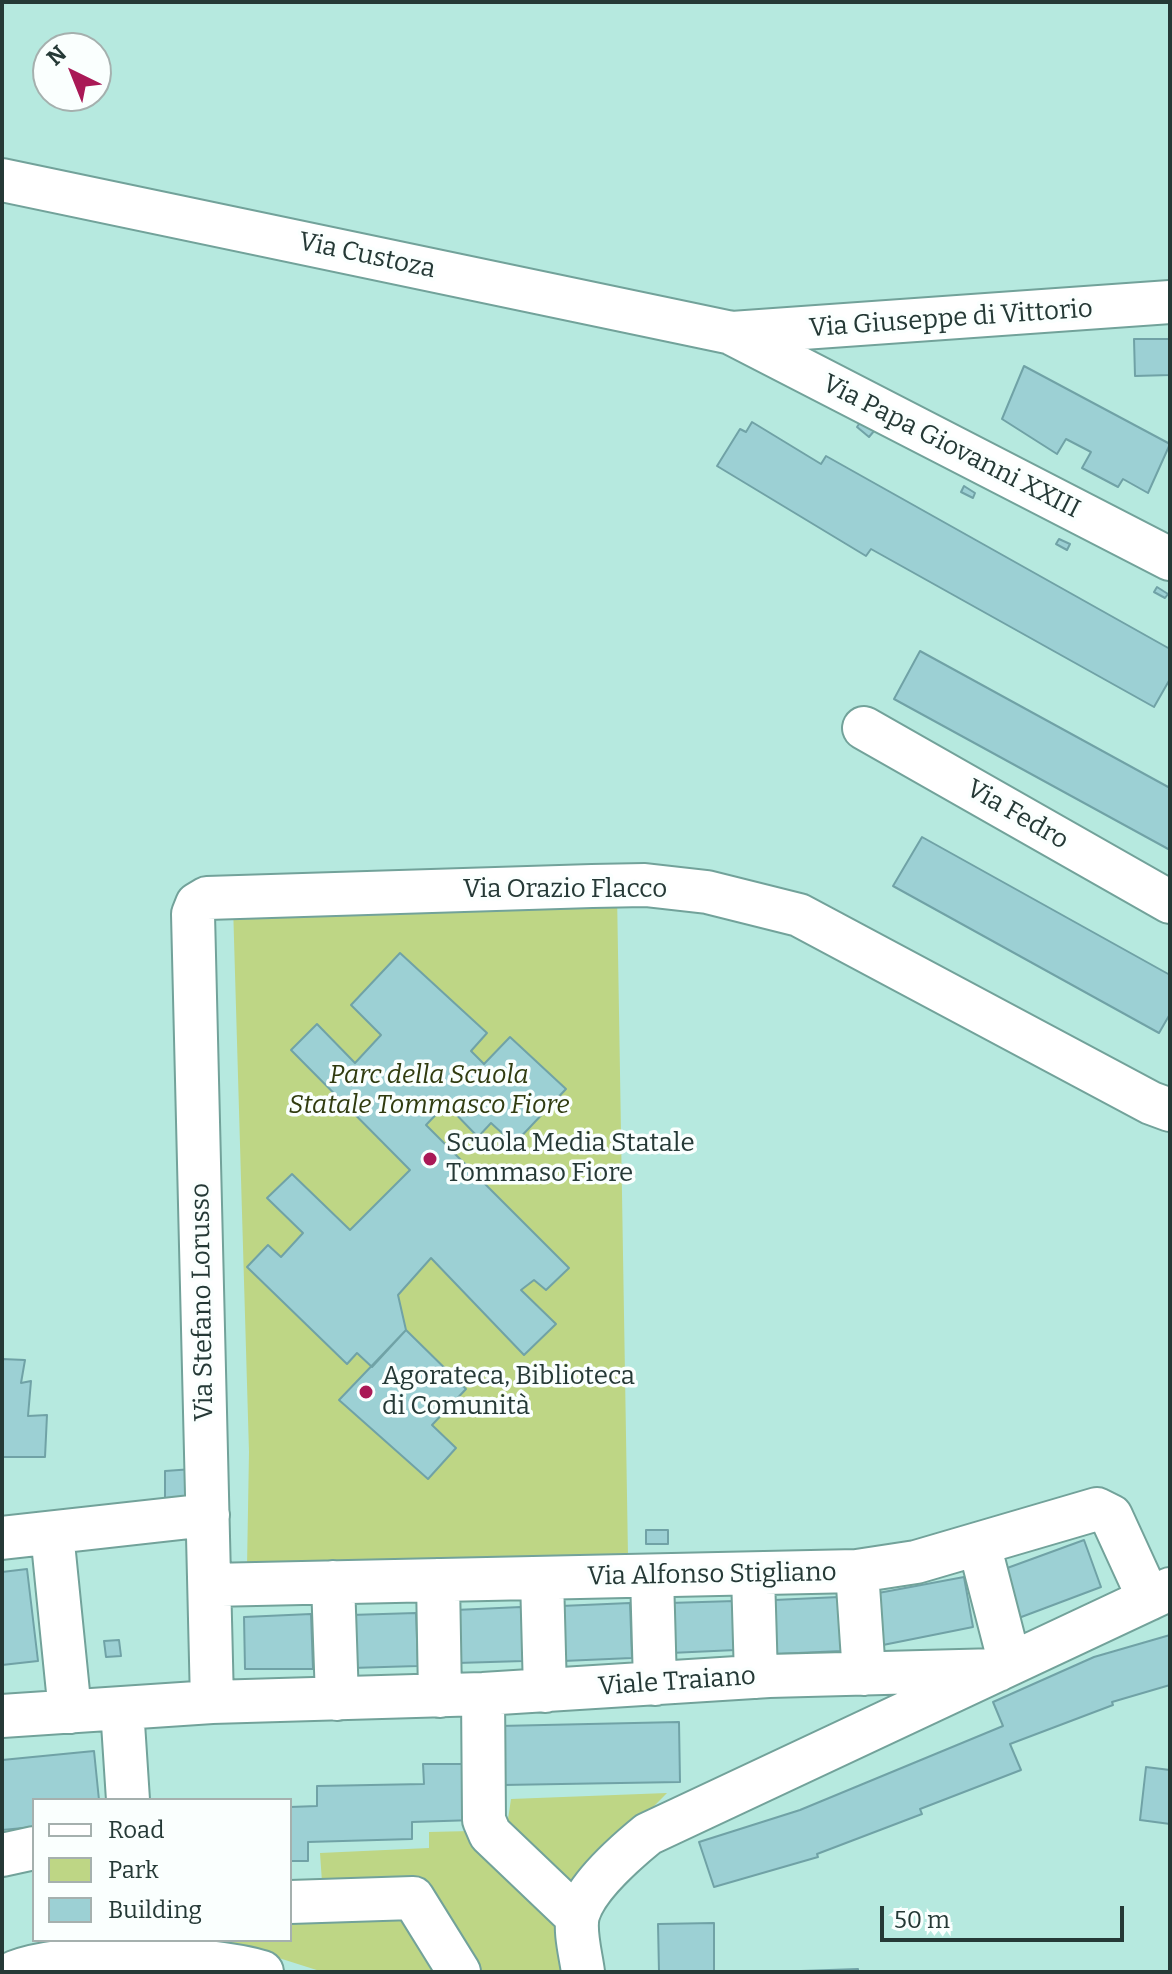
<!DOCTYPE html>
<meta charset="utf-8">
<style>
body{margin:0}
#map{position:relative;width:1172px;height:1974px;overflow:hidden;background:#b6e9df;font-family:Bitter,serif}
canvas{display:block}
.frame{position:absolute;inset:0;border:4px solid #253936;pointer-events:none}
.legend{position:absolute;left:32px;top:1798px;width:260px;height:144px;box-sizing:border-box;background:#fafffe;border:2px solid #a5b0ae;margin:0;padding:10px 14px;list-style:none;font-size:24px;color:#253936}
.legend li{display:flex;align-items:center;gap:16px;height:40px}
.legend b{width:40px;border:2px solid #a5b0ae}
.north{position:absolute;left:32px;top:32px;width:80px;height:80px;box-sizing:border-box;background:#fafffe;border:2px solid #a5b0ae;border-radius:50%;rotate:317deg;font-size:22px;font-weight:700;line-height:32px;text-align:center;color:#253936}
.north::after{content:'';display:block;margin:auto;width:28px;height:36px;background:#a91956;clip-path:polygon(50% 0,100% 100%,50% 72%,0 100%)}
.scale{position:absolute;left:880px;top:1906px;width:244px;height:36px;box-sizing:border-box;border:4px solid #253936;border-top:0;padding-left:10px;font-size:24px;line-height:28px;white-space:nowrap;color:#253936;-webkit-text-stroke:6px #fafffe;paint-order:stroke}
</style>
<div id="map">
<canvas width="1172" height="1974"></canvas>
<div class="frame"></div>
<ul class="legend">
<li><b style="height:10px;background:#fff"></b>Road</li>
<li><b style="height:22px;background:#bed685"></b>Park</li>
<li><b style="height:22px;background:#9cd0d4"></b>Building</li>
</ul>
<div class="north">N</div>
<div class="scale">50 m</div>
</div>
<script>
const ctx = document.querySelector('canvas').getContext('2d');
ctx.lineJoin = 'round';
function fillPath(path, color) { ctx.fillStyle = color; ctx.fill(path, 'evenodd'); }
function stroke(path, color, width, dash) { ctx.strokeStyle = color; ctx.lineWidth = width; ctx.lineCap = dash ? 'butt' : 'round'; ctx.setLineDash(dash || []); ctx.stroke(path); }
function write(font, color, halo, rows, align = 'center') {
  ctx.font = font + ' Bitter,serif'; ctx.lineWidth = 7; ctx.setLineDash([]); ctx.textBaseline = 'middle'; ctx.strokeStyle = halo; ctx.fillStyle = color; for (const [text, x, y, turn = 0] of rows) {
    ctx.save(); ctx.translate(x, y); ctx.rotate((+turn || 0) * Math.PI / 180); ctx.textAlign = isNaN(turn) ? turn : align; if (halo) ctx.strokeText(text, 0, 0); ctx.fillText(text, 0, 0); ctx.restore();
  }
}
fillPath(new Path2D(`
 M617 892 628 1556 247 1567 249 1452 233 905Z
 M667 1793 570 1891 507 1826 511 1799Z
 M471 1831 569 1922 572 1972H476L427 1882H322L320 1853 429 1848V1832Z
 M402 1917 438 1972H323L222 1940H290V1919Z`), '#bed685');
const building = new Path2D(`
 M1134 339H1170V375L1135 376Z
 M1024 366 1170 444 1148 493 1123 479 1118 487 1082 468 1091 452 1066 439 1057 454 1002 419Z
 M861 421 874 431 869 437 857 427Z
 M752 422 821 464 826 456 1170 649V679L1154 707 871 549 866 556 717 466 740 429 746 432Z
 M964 486 975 493 973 498 961 492Z
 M1059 539 1070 544 1067 550 1056 544Z
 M1157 587 1168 594 1165 598 1154 592Z
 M920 651 1170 788V850L894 699Z
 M922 837 1170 975V1014L1159 1033 893 886Z
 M400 953 487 1033 471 1051 484 1064 510 1037 566 1089 514 1144 491 1123 478 1137 446 1104 426 1125 569 1268 546 1290 534 1280 521 1290 556 1324 524 1355 431 1258 398 1295 406 1330 372 1367 357 1353 347 1364 247 1267 268 1245 281 1257 303 1233 267 1198 292 1174 350 1230 410 1170 291 1050 317 1024 355 1063 381 1035 351 1005Z
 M406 1330 466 1389 432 1425 456 1448 428 1479 339 1400Z
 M2 1359 25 1360 21 1383 31 1381 28 1416 47 1415 45 1457H2Z
 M193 1469 195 1502 165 1503V1471Z
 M646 1530H668V1544H646Z
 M1084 1540 1101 1587 1016 1619 999 1571Z
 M27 1569 38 1661 2 1665V1572Z
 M964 1577 973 1627 883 1645 873 1594Z
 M839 1597 842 1651 776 1654 774 1600Z
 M735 1601 736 1650 670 1653 669 1603Z
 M630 1603 632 1658 563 1661 561 1606Z
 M521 1607 524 1661 457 1663 455 1610Z
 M416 1613 418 1666 351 1668 350 1615Z
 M311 1614 313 1669H245L244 1617Z
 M1170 1635V1685L1112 1702 1113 1705 1010 1744 1021 1770 920 1809 922 1814 817 1854 818 1857 714 1887 699 1842 800 1810 1003 1726 993 1702 1094 1657Z
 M119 1640 121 1656 106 1657 104 1641Z
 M679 1722 680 1782 502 1785 499 1726Z
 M94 1751 99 1800H34V1827L2 1830V1760Z
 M423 1764H474L475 1820 412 1822V1839L308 1842V1861H290V1807L317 1806V1786L424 1784Z
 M1146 1767 1170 1770V1824L1140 1820Z
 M714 1923V1972H659L658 1924Z
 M858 1969V1972L801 1971Z`);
fillPath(building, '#9cd0d4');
stroke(building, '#70a2a6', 2);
const minor = new Path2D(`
 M2 180 732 333 1170 302
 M733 334 1170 559
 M864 728 1170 902
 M52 1533 70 1712
 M2 1538 208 1515
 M979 1544 1010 1664
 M857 1571 864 1674
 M753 1575 756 1677
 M652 1576 655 1684
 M542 1578 545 1691
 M438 1580 440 1696
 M333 1582 337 1699
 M210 1585 857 1571 916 1562 1097 1509 1111 1516 1149 1599
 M483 1694 484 1820 490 1834 577 1917
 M212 1702 193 914 197 904 207 898 592 886 645 885 707 892 799 915 1151 1103 1170 1110
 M122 1708 128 1800
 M2 1716 212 1702 483 1694 769 1676 998 1670
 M2 1855 34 1848
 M290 1902 413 1898 459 1972
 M15 1972C68 1952 208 1955 262 1972
 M583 1972C581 1956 574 1931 578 1915 586 1887 626 1852 648 1834L1170 1589`);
stroke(minor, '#72a29a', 46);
stroke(minor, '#fff', 42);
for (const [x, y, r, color] of [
 [430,1159,8,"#a91956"],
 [366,1392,8,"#a91956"]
]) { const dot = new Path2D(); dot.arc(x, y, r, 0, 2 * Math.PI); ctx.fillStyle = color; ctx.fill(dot); stroke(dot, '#fafffe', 3); }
write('26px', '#253936', '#fafffe', [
 ["Via Custoza",367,256,12],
 ["Via Giuseppe di Vittorio",951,319,-4],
 ["Via Papa Giovanni XXIII",951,447,27],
 ["Via Fedro",1017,815,30],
 ["Via Orazio Flacco",565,890],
 ["Via Stefano Lorusso",203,1302,-91],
 ["Via Alfonso Stigliano",712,1575,-1],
 ["Viale Traiano",677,1682,-4]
]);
write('italic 26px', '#303b0f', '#fafffe', [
 ["Parc della Scuola",429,1076],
 ["Statale Tommasco Fiore",429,1106]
]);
write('26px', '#253936', '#fafffe', [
 ["Scuola Media Statale",446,1144],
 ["Tommaso Fiore",446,1174],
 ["Agorateca, Biblioteca",382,1377],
 ["di Comunità",382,1407]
], 'left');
</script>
